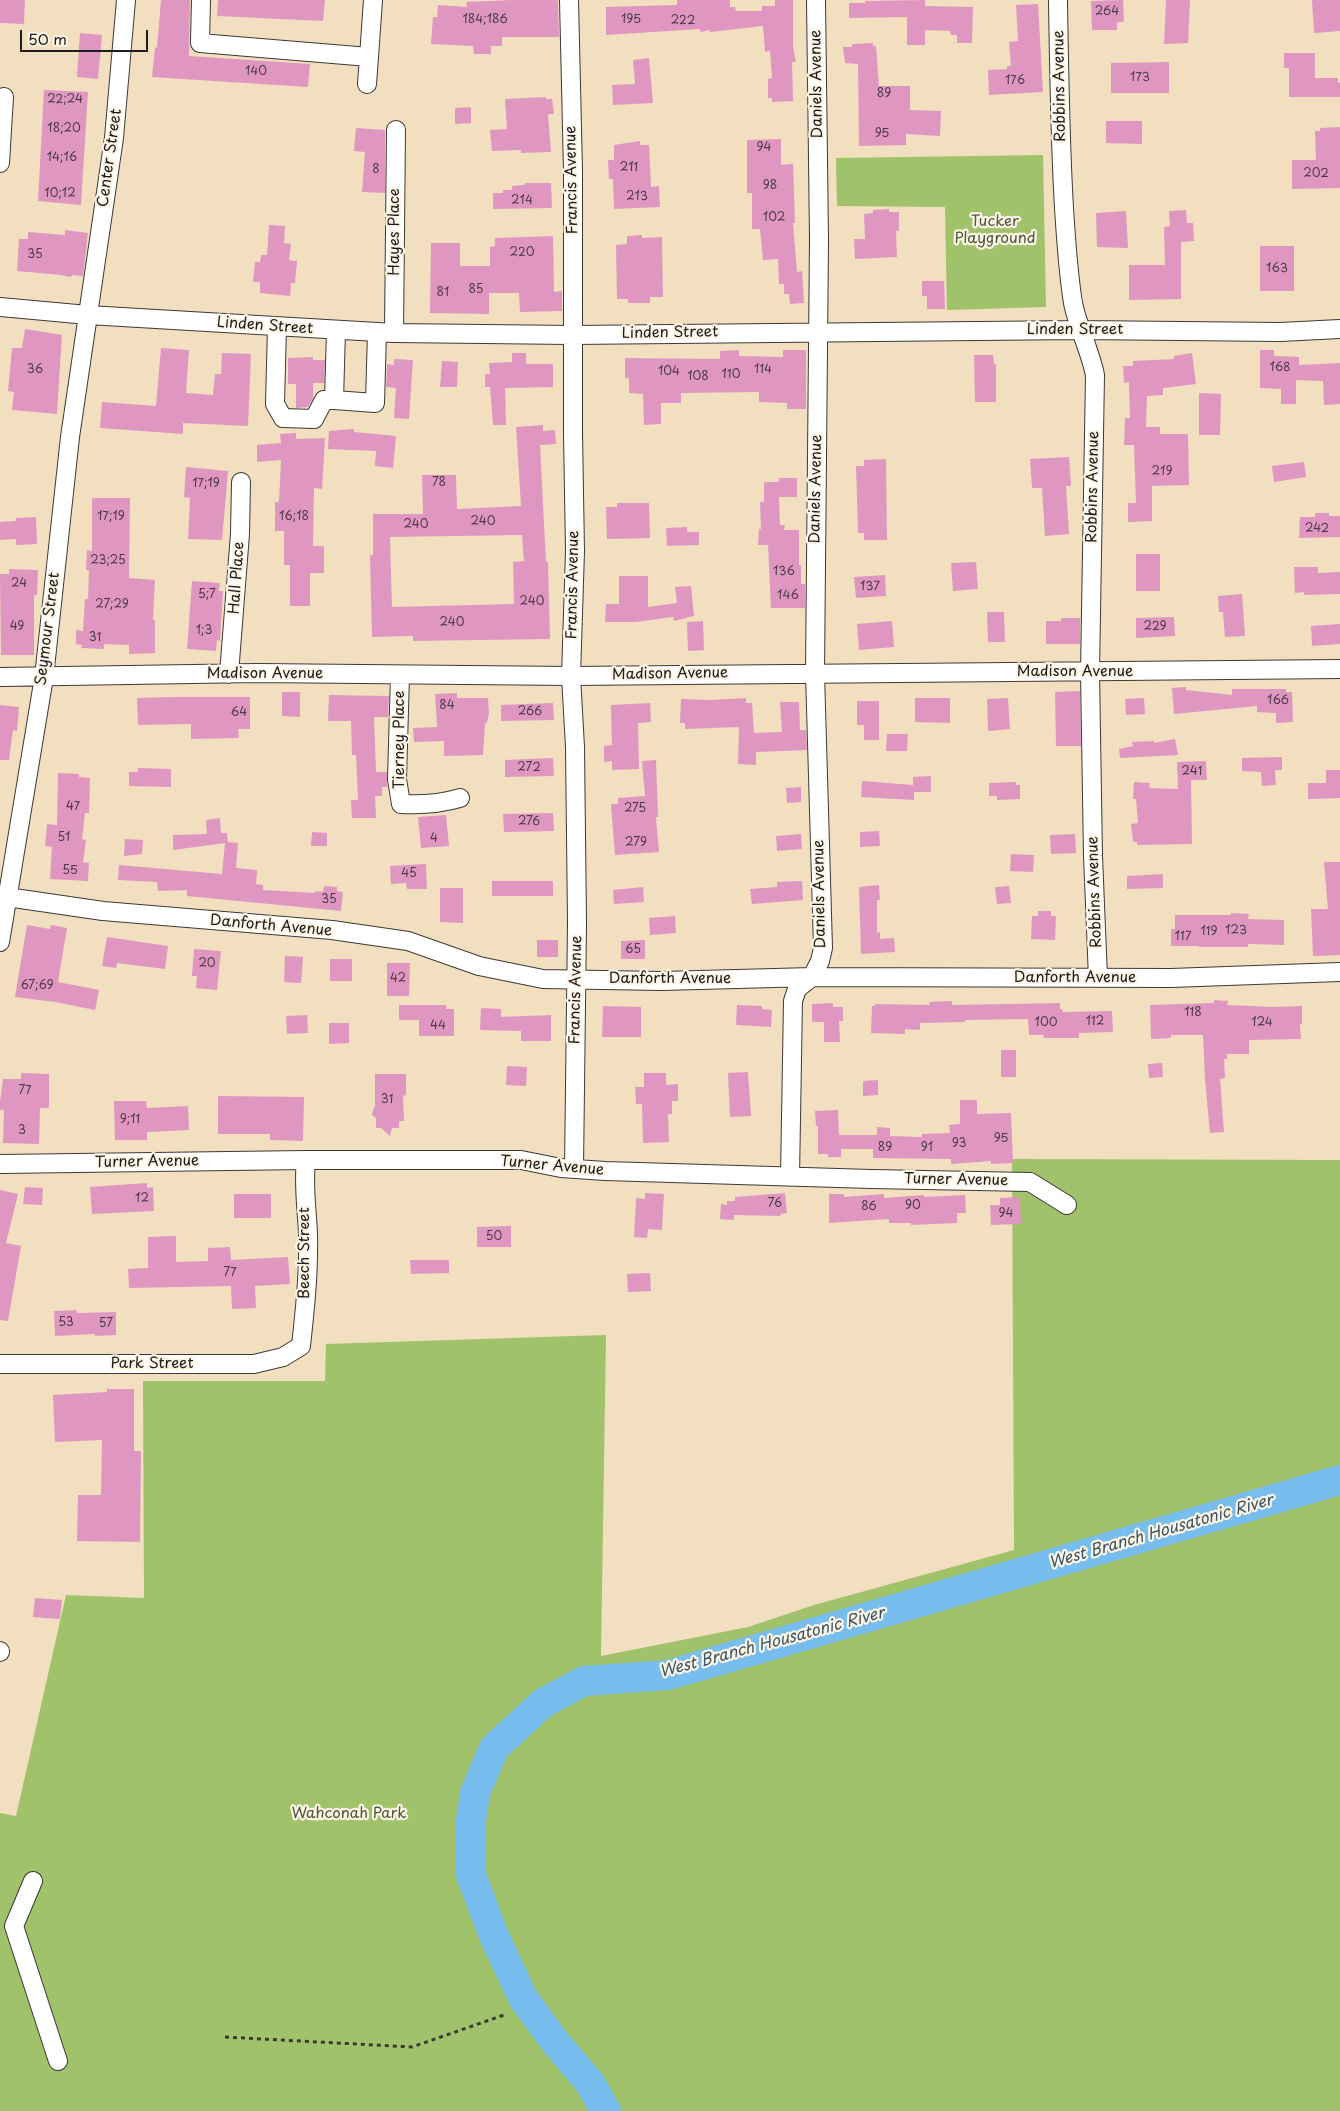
<!DOCTYPE html>
<style>
body{margin:0}
#map{position:relative;width:1340px;height:2111px;overflow:hidden;background:#f2dfc0;font-family:"Playpen Sans",sans-serif}
canvas{display:block}
.scale{position:absolute;left:20px;top:30px;width:128px;height:22px;box-sizing:border-box;border:2px solid #1c1c1c;border-top:0;padding-left:6px;font-size:15px;line-height:18px;white-space:nowrap;color:#1c1c1c;-webkit-text-stroke:4px #fcf5e5;paint-order:stroke}
</style>
<div id="map">
<canvas width="1340" height="2111"></canvas>
<div class="scale">50 m</div>
</div>
<script>
const ctx = document.querySelector('canvas').getContext('2d');
ctx.lineJoin = 'round';
function fillPath(path, color) { ctx.fillStyle = color; ctx.fill(path, 'evenodd'); }
function stroke(path, color, width, dash) { ctx.strokeStyle = color; ctx.lineWidth = width; ctx.lineCap = dash ? 'butt' : 'round'; ctx.setLineDash(dash || []); ctx.stroke(path); }
function write(font, color, halo, rows, align = 'center') {
  ctx.font = font + ' "Playpen Sans",sans-serif'; ctx.lineWidth = 4.5; ctx.setLineDash([]); ctx.textBaseline = 'middle'; ctx.strokeStyle = halo; ctx.fillStyle = color; for (const [text, x, y, turn = 0] of rows) {
    ctx.save(); ctx.translate(x, y); ctx.rotate((+turn || 0) * Math.PI / 180); ctx.textAlign = isNaN(turn) ? turn : align; if (halo) ctx.strokeText(text, 0, 0); ctx.fillText(text, 0, 0); ctx.restore();
  }
}
fillPath(new Path2D(`
 M1043 155 1046 307 947 310 945 207 837 206 836 158Z
 M1012 1159 1340 1160V2111H0V1813L16 1816 66 1595 144 1598 143 1381H325L326 1344 606 1335 601 1656 748 1627 814 1605 1014 1550Z`), '#a0c26b');
stroke(new Path2D(`
 M606 2111 590 2083 555 2042 523 1998 494 1936 471 1875 470 1827 475 1793 494 1748 543 1703 584 1681 668 1675 1340 1480`), '#77bdee', 30);
fillPath(new Path2D(`
 M0 0H25L24 24 0 23Z
 M161 0H190L189 56 310 64 308 87 152 77 155 47 157 48Z
 M218 0H325L323 21 217 16Z
 M511 0H558L559 37H502V46H491V54H474L473 46 431 44 433 17H437L438 5 467 7 466 2Z
 M677 0H730V7H735L736 11H762V6H775V0H793V47L796 62H792L793 101 772 102V98H768V79L772 78 770 51 765 52 763 26 710 32V30L700 32V29L606 35V7L677 5Z
 M925 0V6L973 7 972 43H957V35H951L950 31 925 30V45H907V17L849 18V3H865V1Z
 M1123 0 1124 22H1117V30H1092L1091 1Z
 M1166 0H1190L1188 43 1164 44Z
 M1312 0H1340V31L1314 33Z
 M1038 4 1043 92 989 95 988 70 1007 69V66H1011L1009 42 1018 41 1016 5Z
 M80 33 102 35 98 79 77 77Z
 M873 43V46H876L879 86H910V110L941 111 940 136 906 134V145L859 146 858 64 845 63 843 47H852V44Z
 M1284 53H1315V78H1338V82L1340 83V97H1289V68H1284Z
 M649 58 653 103 613 105 612 85 635 84 633 60Z
 M1169 62V93H1111V63Z
 M44 90 88 92 81 205 38 201Z
 M546 97V99H552L554 114H548L551 152 521 153V150L492 151 490 130 507 129 505 99Z
 M471 107V123L455 124V108Z
 M1106 121H1142V144L1106 143Z
 M1340 127V188L1292 189V160H1316L1315 131H1320V128Z
 M356 128 385 130V193L362 192 365 152 354 151Z
 M781 139V165L793 164 795 223H793L797 272 802 271 804 303 790 304 789 294H784V284H779L778 259 763 260 760 229H752V193H747V140Z
 M640 141V145H649L651 187 659 186 660 207 614 209 613 179H609L608 160H614V145Z
 M525 183H551L552 208 493 209V193H503V190H512V186L525 185Z
 M889 209V212H899V231H896L897 257 855 259 854 239H865L864 214 873 213V210Z
 M1186 210 1187 223H1193L1194 241 1181 242V299L1129 300V265H1165L1164 227 1170 226 1169 211Z
 M1126 211 1128 248 1097 247 1096 213Z
 M269 225 285 226 284 243 291 244 289 260 297 261 295 283H291L290 296 260 293V282H253L255 262H260L261 255H267Z
 M65 230 88 233 83 276 73 275 70 277 61 275 17 271 19 239H28V232L65 235Z
 M642 235V238L662 237 663 297H650V303H628V299H617L616 245 627 244V236Z
 M553 236 554 292 562 291V311L520 312 519 293H489V314L430 313 431 243H460V266H490V247L495 246V238Z
 M1260 246H1294V291H1260Z
 M922 281H944L945 309H927V296H922Z
 M25 329 62 335 57 414 12 410 14 392 8 391 12 348H22Z
 M161 348 189 350 186 393 213 395 215 374H221L222 353 251 354 248 426 183 423V434L100 428 102 402 156 406Z
 M739 350V356L783 357V350H806V409H787V403L759 402V392L681 393V403H661V424L644 425 643 394 629 393V378H625V358L720 359V351Z
 M1260 350H1274V356L1299 357V365L1340 363V404L1324 405 1323 381 1296 380V404H1281V389L1260 388Z
 M512 353H526V364H553V387L505 388 506 425H493L490 387H485V374H490L489 363 512 362Z
 M1192 353 1196 384 1163 388V395L1147 396 1146 427H1160V434H1188L1189 485 1152 486V521L1128 522V503H1136L1134 445H1124L1125 418H1130L1129 382 1124 383 1123 366H1133V361L1174 359V356Z
 M974 355H993L994 364H996V402H975Z
 M313 357V360H325L324 383H313V399L308 407 296 408V384H288V358Z
 M394 359 413 360 409 419 394 418 396 388 386 387 387 364 394 365Z
 M442 361 458 362 457 387H440Z
 M1199 393 1221 394 1220 435H1199Z
 M543 425V431L555 430 556 444 540 445 546 562H548L550 639 413 641V636L372 637 370 555H373V514H423L422 475H456L457 509 521 506 516 427ZM522 535 524 561 513 562 514 604 392 607 390 537Z
 M354 429V432L396 436 393 468 375 466 376 451 328 449 329 431Z
 M296 433V439L325 438 322 489 314 488 313 546H324V573H310V606H290V565H284V531H275V502H279L281 460 257 462V445L281 443 280 434Z
 M1069 457 1071 486H1066L1069 534 1045 536 1042 488H1032L1030 459Z
 M886 459 887 540H864V533H858L856 466H864V460Z
 M1304 462 1306 477 1274 482 1272 466Z
 M186 467 228 471 222 540 188 539 190 498 184 497Z
 M779 478H797V497H779L780 525H785L784 530H799V565H801V584H805V608H771L768 545H758L759 529H761L760 502H764V482H779Z
 M92 498H130L129 578 155 580 153 620H155V653L129 654V645L104 644V649L81 648 82 645 76 644V630L83 631 85 599H88L89 570H86L87 550 92 551Z
 M617 503H649L650 538 607 539 606 507H617Z
 M1315 513H1329V516H1340V537L1299 538 1300 517H1315Z
 M36 517 37 544 16 545V539L0 540V522L16 521V518Z
 M687 527V532H699V545L667 546 666 528Z
 M1136 554H1160V591H1136Z
 M976 562 978 589 953 591 951 563Z
 M1294 567H1318V573L1340 572V594L1304 595V592L1295 593Z
 M9 569 38 570 37 595H34V655H1L0 574H9Z
 M885 575 886 596 856 598 854 577Z
 M619 576H648V607L677 603 675 587 691 586 694 616 674 621 673 617 636 622H605L606 604H619Z
 M192 581 220 583 219 591H223L220 641 217 640 216 651 187 649Z
 M1242 594 1245 636 1225 637 1223 612H1219L1218 596Z
 M987 612H1004L1005 642H988Z
 M1174 617 1175 636 1136 638V618Z
 M1061 618H1080V644H1046V621H1061Z
 M703 621 704 650 688 651 687 622Z
 M892 621 894 647 859 650 857 624Z
 M1340 624V644L1312 646 1311 626Z
 M1186 687V690L1232 695V689H1286V692H1292L1293 722 1276 723V713L1257 712V706L1174 714 1172 688Z
 M1080 691 1081 746H1056L1055 692Z
 M282 692H300V717L282 716Z
 M457 693V698H488L489 713 487 723H485L483 755 444 756V741L414 742 413 728 437 727 435 694Z
 M329 695 389 696 388 717H374L376 772H387V787H382V796H375L376 818H352L351 800H358L356 755H352L351 721H328Z
 M171 697H250V729H238L239 738 191 739V724L138 725 137 698Z
 M746 698V703H752L754 733 782 732 780 702H799L800 730H806L807 750 756 752V765L738 764 739 727 685 729V723H680L681 699 711 700Z
 M915 698H950V723L915 722Z
 M1008 698 1010 729 988 731 987 699Z
 M1144 698 1145 714 1126 715 1125 699Z
 M857 701H879V740H864V725H857Z
 M553 703 554 720 501 721V705Z
 M650 703 651 722 638 723 639 769 612 770V761L604 762V746L612 745 611 705Z
 M0 705 19 707 17 731 13 730 9 760H0Z
 M887 734H908L907 751H886Z
 M1175 739 1178 755 1120 758 1119 749 1133 746 1132 742 1154 741V743Z
 M1282 757V770H1275L1276 785 1262 786 1261 772 1242 771V758Z
 M553 758 554 776 505 777V760Z
 M656 760 658 817H656L659 852 615 855 611 804H618V798L645 796 642 761Z
 M1206 761 1207 780H1191L1192 844 1137 845V842H1133L1131 824 1138 823 1136 799H1133L1134 782 1150 783 1149 788 1178 789 1177 762Z
 M138 768 171 769V787L129 786V772H138Z
 M1326 770H1340V798L1308 799V783H1326Z
 M58 773 79 774V777L90 778 89 813H85L82 839 86 840 83 862 89 863 88 881 50 879 52 847 45 846 47 824 57 825Z
 M931 776V792H914V800L861 797 862 781 913 785V777Z
 M1016 782V785H1020V799L997 800V796H989V783Z
 M801 787V802L787 803 786 788Z
 M553 813 554 831 504 832 503 814Z
 M446 815 449 846 421 848 418 817Z
 M220 818 221 833H227L228 842 238 843 236 868 257 870 256 884 263 885V890L315 893V891L323 892 324 886 337 887V891L343 892 341 911 187 896V890L158 891 157 882 118 880 119 865 222 874 225 843 173 850V835L207 834 206 820Z
 M879 831 880 846 860 847V832Z
 M312 832 327 833V846H311Z
 M801 834 802 849 777 851 776 836Z
 M1075 834 1076 853 1051 854 1050 835Z
 M125 839 143 840 142 854 124 856Z
 M1011 854 1034 855 1033 872 1010 871Z
 M1324 862H1340V955L1313 956 1311 909H1328Z
 M426 864 427 889H407L406 883 391 884 390 866Z
 M1163 874V888L1127 889V876Z
 M492 881H553V896H492Z
 M802 881 803 900 752 904 750 889 777 887V882Z
 M879 885 880 900H877V933L880 932V939L894 938 895 952 861 954 859 887Z
 M1009 886 1011 903 997 904 995 887Z
 M643 887 644 902 614 904 613 890Z
 M440 888H463V923L440 922Z
 M1038 911H1051V916H1056L1055 940 1031 939 1032 916H1038Z
 M1231 913 1249 914 1248 919 1284 920V945L1248 944V947H1199V946H1171V929H1175V915H1231Z
 M675 916 676 933 650 935 649 918Z
 M27 925 50 929 51 925 67 928 58 982 99 990 95 1010 55 1002 15 997Z
 M107 937 168 946 165 969 117 963 116 968 102 966Z
 M537 940H558V957H537Z
 M645 940V959H621V941Z
 M194 949 221 951 217 990 196 988 197 976H192Z
 M285 956 303 957 301 983 284 982Z
 M330 959H352V981H330Z
 M387 963H410L409 996H387Z
 M1214 1000 1228 1001 1227 1005 1273 1007 1302 1006V1024H1300L1301 1039 1249 1040V1054H1227V1059H1224L1225 1078 1220 1079 1224 1132 1210 1133 1205 1079 1203 1035H1171V1038L1151 1039 1150 1005 1214 1003Z
 M952 1001V1005L1060 1003V1009H1062L1063 1012 1112 1011 1113 1032 1079 1033V1038H1044L1043 1035H1029L1028 1019 965 1020V1022L920 1023V1030L905 1029V1034L871 1033 872 1006H875V1004L930 1005 929 1002Z
 M833 1003V1007H843V1021H839L840 1042H824V1022H812V1004Z
 M399 1005H446V1009H454V1036H419V1020H399Z
 M737 1005 762 1006V1009L772 1010 771 1027 736 1025Z
 M603 1006 641 1007V1037H602Z
 M481 1008 501 1009V1017L551 1015V1041H521V1031L480 1030Z
 M307 1015 308 1033 287 1034 286 1016Z
 M329 1023H349V1043L329 1044Z
 M1001 1050H1016V1077H1001Z
 M1162 1063 1163 1077 1149 1078 1148 1064Z
 M507 1066 527 1067 526 1086 506 1085Z
 M748 1072 751 1116 730 1117 728 1073Z
 M21 1073 49 1074V1108H40L39 1144 3 1143 4 1110H0V1102L3 1079H21Z
 M644 1073H666V1085L678 1084V1101H672V1114H668L669 1142 643 1143 642 1104H636L635 1087H644Z
 M375 1074H406V1095L403 1096 404 1121H399V1128H392L390 1136 381 1128H376V1118L372 1115 373 1110 375 1107Z
 M878 1080V1095L863 1096V1081Z
 M218 1096 304 1097 303 1141 270 1140V1134H218Z
 M960 1100H977V1114L1011 1113 1013 1163 991 1164V1161L951 1164V1159L873 1158V1149H841V1157H828V1154H818V1126H816L815 1111 838 1110 839 1135H877V1127L890 1128V1136L922 1137V1134L950 1133 949 1125 960 1124Z
 M114 1101H146L147 1108 188 1106 189 1130 147 1132V1140H115Z
 M147 1183V1188L153 1187 154 1211 92 1214 90 1187Z
 M25 1187 43 1188 42 1205 23 1204Z
 M0 1190 18 1194 6 1243 21 1246 8 1321 0 1320Z
 M645 1193 664 1194 662 1230 648 1229 647 1238 634 1237 636 1198 645 1199Z
 M785 1193 787 1213 780 1214 781 1216 734 1215V1220L720 1219 721 1204 727 1205V1201H735V1197Z
 M234 1194H271V1218H234Z
 M829 1194H844V1197L884 1194V1198L924 1195V1197L965 1195 966 1213H957V1223L911 1225V1223H889V1219L829 1223Z
 M1020 1197 1021 1224 991 1225 990 1205H1000V1198Z
 M511 1226V1247H477V1227Z
 M176 1236V1262L208 1261V1248L230 1247 231 1260 288 1257 290 1284 255 1286 256 1308 232 1309 231 1286 129 1288 128 1269 148 1268V1237Z
 M410 1260H449V1273L411 1274Z
 M650 1273 651 1291 628 1292 627 1274Z
 M76 1310 77 1313 116 1312V1335L95 1336V1334L55 1336 54 1311Z
 M107 1389H134V1451H141L140 1542 77 1541 78 1495H101L102 1440 55 1442 53 1395 107 1392Z
 M35 1598 62 1600 60 1619 33 1617Z`), '#df97c1');
const minor = new Path2D(`
 M201 0 200 43 369 57 373 0
 M569 0 573 171V433L575 551 571 676 575 747 577 923 574 1169
 M1058 0C1059 69 1060 139 1064 208 1066 240 1068 272 1073 303 1078 328 1090 350 1095 375L1090 672 1093 856 1098 978
 M367 84 369 57
 M0 163 4 97
 M0 307 88 315 394 333 572 335 1080 330 1280 332 1340 329
 M277 327 275 404 283 418 314 419 324 400H334
 M336 330 334 400 375 403 377 332
 M394 333 396 130
 M229 674 240 534 241 482
 M400 675 397 779 401 804C421 805 440 804 460 798
 M0 677 257 673 571 676 1340 669
 M7 897 103 911 332 930 408 941 479 966 543 979 662 981 812 977 1171 978 1340 972
 M0 942 44 677 70 437 114 138 126 0
 M0 1164 306 1160H521L561 1168 605 1171 871 1179 1030 1182 1067 1205
 M790 1177 793 1001 797 989 812 977 820 961 823 948 815 673 819 239 816 0
 M0 1364H254L283 1357 301 1346C305 1309 309 1272 308 1234 307 1209 303 1185 306 1160
 M0 1652V1651
 M33 1881 14 1926 58 2061`);
stroke(minor, '#3c3935', 20);
stroke(new Path2D(`
 M225 2037 412 2047 504 2015`), '#3c3935', 3, [4, 4]);
stroke(minor, '#fff', 18);
write('12px', '#4d3b45', null, [
 ["264",1107,12],
 ["184;186",485,20],
 ["195",631,20],
 ["222",683,21],
 ["140",256,72],
 ["173",1140,78],
 ["176",1015,81],
 ["89",884,94],
 ["22;24",65,100],
 ["18;20",64,129],
 ["95",882,134],
 ["94",764,148],
 ["14;16",62,158],
 ["211",629,168],
 ["8",376,170],
 ["202",1316,174],
 ["98",770,186],
 ["10;12",60,194],
 ["213",637,197],
 ["214",522,201],
 ["102",774,218],
 ["220",522,253],
 ["35",35,255],
 ["163",1277,269],
 ["85",476,290],
 ["81",443,293],
 ["168",1280,368],
 ["36",35,370],
 ["114",763,370],
 ["104",669,372],
 ["110",731,375],
 ["108",698,377],
 ["219",1162,472],
 ["78",439,483],
 ["17;19",206,484],
 ["17;19",111,517],
 ["16;18",294,517],
 ["240",483,522],
 ["240",416,525],
 ["242",1317,529],
 ["23;25",108,561],
 ["136",784,572],
 ["24",19,584],
 ["137",870,587],
 ["5;7",207,595],
 ["146",788,596],
 ["240",532,602],
 ["27;29",112,605],
 ["240",452,623],
 ["49",17,627],
 ["229",1155,627],
 ["1;3",204,631],
 ["31",95,638],
 ["166",1278,701],
 ["84",447,706],
 ["266",530,712],
 ["64",239,713],
 ["272",529,768],
 ["241",1192,772],
 ["47",73,807],
 ["275",635,809],
 ["276",529,822],
 ["51",64,838],
 ["4",434,839],
 ["279",636,843],
 ["55",70,871],
 ["45",409,874],
 ["35",329,900],
 ["123",1236,931],
 ["119",1209,932],
 ["117",1183,937],
 ["65",633,950],
 ["20",207,964],
 ["42",398,979],
 ["67;69",37,986],
 ["118",1193,1013],
 ["112",1095,1022],
 ["100",1046,1023],
 ["124",1262,1023],
 ["44",438,1026],
 ["77",25,1091],
 ["31",387,1100],
 ["9;11",130,1120],
 ["3",22,1131],
 ["95",1001,1139],
 ["93",959,1144],
 ["89",885,1148],
 ["91",927,1148],
 ["12",142,1199],
 ["76",775,1204],
 ["90",913,1206],
 ["86",869,1207],
 ["94",1006,1214],
 ["50",494,1237],
 ["77",230,1273],
 ["53",66,1323],
 ["57",106,1324]
]);
write('15px', '#1c1c1c', '#fcf5e5', [
 ["Daniels Avenue",817,84,-91],
 ["Robbins Avenue",1060,86,-91],
 ["Center Street",110,158,-82],
 ["Francis Avenue",572,180,-91],
 ["Hayes Place",395,232,-90],
 ["Linden Street",265,326,4],
 ["Linden Street",1075,330],
 ["Linden Street",670,333,-1],
 ["Robbins Avenue",1093,487,-89],
 ["Daniels Avenue",816,489,-89],
 ["Hall Place",237,578,-86],
 ["Francis Avenue",573,585,-89],
 ["Seymour Street",48,629,-83],
 ["Madison Avenue",1075,672],
 ["Madison Avenue",265,674],
 ["Madison Avenue",670,674,-1],
 ["Tierney Place",400,740,-90],
 ["Robbins Avenue",1095,892,-92],
 ["Daniels Avenue",820,894,-91],
 ["Danforth Avenue",271,926,5],
 ["Danforth Avenue",1075,978],
 ["Danforth Avenue",670,979],
 ["Francis Avenue",576,990,-89],
 ["Turner Avenue",147,1162,-1],
 ["Turner Avenue",552,1166,5],
 ["Turner Avenue",956,1180,1],
 ["Beech Street",305,1253,-90],
 ["Park Street",152,1364]
]);
write('15px', '#4a5638', '#fcf5e5', [
 ["Tucker",995,222],
 ["Playground",995,239],
 ["Wahconah Park",349,1814]
]);
write('italic 16px', '#3c5466', '#fcf5e5', [
 ["West Branch Housatonic River",1161,1532,-16],
 ["West Branch Housatonic River",772,1643,-15]
]);
</script>
